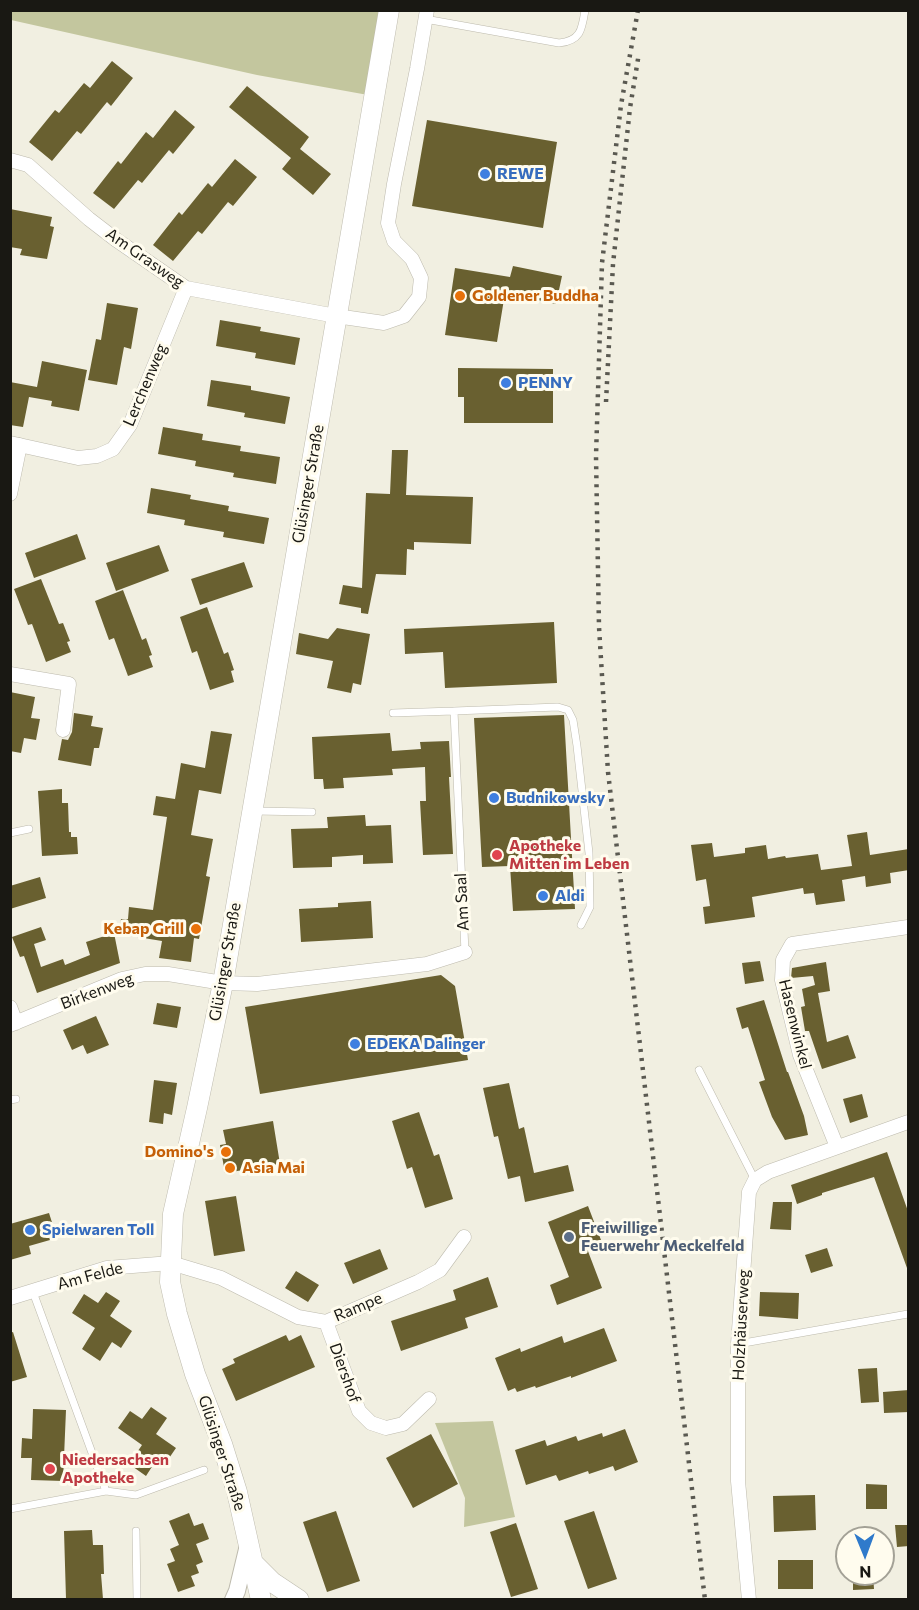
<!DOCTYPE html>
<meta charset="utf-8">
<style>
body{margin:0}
#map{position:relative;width:919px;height:1610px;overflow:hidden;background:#f1efe1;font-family:Commissioner,sans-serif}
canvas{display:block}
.frame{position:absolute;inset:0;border:12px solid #191813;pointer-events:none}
.north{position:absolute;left:835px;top:1526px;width:60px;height:60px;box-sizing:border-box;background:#fffcee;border:2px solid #a3a196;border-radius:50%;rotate:179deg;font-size:16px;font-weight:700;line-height:24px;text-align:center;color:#191813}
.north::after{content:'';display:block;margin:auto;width:21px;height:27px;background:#2f7acb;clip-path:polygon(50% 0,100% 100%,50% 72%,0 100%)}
</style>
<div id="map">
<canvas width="919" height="1610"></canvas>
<div class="frame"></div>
<div class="north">N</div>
</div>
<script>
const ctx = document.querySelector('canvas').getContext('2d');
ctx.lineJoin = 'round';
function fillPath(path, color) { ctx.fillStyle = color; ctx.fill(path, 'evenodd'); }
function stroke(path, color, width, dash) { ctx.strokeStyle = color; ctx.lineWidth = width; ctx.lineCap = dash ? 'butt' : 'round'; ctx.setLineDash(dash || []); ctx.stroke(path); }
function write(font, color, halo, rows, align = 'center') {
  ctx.font = font + ' Commissioner,sans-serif'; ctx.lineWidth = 6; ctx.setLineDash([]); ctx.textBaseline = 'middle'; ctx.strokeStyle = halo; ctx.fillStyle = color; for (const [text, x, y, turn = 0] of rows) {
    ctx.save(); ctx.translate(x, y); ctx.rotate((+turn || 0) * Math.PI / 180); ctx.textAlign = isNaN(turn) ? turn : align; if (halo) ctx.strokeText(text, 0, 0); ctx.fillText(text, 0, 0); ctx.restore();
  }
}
fillPath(new Path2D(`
 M11 10 381 11 368 95 257 75 11 20Z
 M493 1421 515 1517 464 1527 465 1498 435 1423Z`), '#c3c69e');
fillPath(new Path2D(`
 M112 61 133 78 111 106 107 102 81 134 77 131 52 161 29 142 55 110 59 113 84 83 90 88Z
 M247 86 309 137 300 149 331 174 313 195 282 169 291 158 229 107Z
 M175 110 195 127 173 154 169 150 142 183 138 180 114 209 93 193 118 161 121 164 146 132 153 138Z
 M427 120 557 142 543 228 412 206Z
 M235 159 257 177 233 206 228 202 202 234 198 231 173 261 153 245 179 212 182 215 208 183 212 187Z
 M10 209 52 217 50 226 54 227 47 259 20 255 22 249 10 247Z
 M513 266 562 276 556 304 505 293 497 342 445 335 455 268 510 277Z
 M107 303 138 308 131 349 124 347 117 385 88 380 96 339 101 340Z
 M220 320 261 327 260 331 300 338 295 365 255 358 256 353 216 346Z
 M42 361 87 370 79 411 51 406 52 401 29 397 23 427 10 425V382L37 387Z
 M458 368 553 369V423H464V397H458Z
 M211 380 251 386V390L290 397 285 424 244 417 245 413 207 406Z
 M163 427 203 434 202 440 241 446 240 451 280 457 276 484 233 477 234 473 195 466 196 461 158 454Z
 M392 450H408L406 495 473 497 471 544 414 542V550L407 549 406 575 376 574 368 614 361 613V608L339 604 343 585 362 588 366 493 390 494Z
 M151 488 191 495 190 499 229 506 228 511 269 518 264 544 223 537 224 532 184 525 185 520 147 513Z
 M77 534 86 559 34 578 25 553Z
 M159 545 169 571 116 591 106 563Z
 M244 562 253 587 200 605 191 579Z
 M41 579 59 624 63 623 70 641 67 642 71 652 46 662 32 624 28 625 14 589Z
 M123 590 142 640 146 638 152 655 149 656 153 667 128 676 114 638 109 640 95 601Z
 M207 607 224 654 228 652 234 670 231 671 234 682 210 690 197 651 192 653 180 617Z
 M554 622 557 683 445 688 443 652 405 654 404 629Z
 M337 628 370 634 361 685 353 683 351 693 327 688 333 661 296 654 299 633 328 639Z
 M10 692 35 697 31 718 40 719 36 740 24 738 21 753 10 751Z
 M74 713 93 716 91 726 103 728 99 748H94L91 766 58 760 62 739 68 740 72 732Z
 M564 715 575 909 513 911 510 866 482 867 474 718Z
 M211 731 232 734 221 794 199 790 191 835 213 839 206 876 210 877 199 939 194 938 191 962 159 958 162 941 119 934 121 919H128L129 907 153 910 167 817 153 815 156 796 175 799 181 763 205 768Z
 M390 733 392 751 421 749 420 742 449 741 451 777H449L453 854 423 855 420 801H426L425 767 392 769 393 775 343 778 344 788 324 789 323 779H314L312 737Z
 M62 789V803H68L69 832H71V837H77L78 854 42 856 38 791Z
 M365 815 366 826 391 825 393 863 363 864V855L332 857V867L293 868 291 829 328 828 327 817Z
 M867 832 870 855 909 849V870L890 873 891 883 866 887 865 876 842 880 845 901 816 905 814 893 804 894 803 888 752 897 755 917 705 924 703 907 710 906 706 879 696 881 691 845 712 843 714 857 745 853V848L766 845 768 859 785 856 786 858 818 854 821 870 852 866 847 835Z
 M40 877 46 898 10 909V886Z
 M371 901 373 938 301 942 299 909 338 907V903Z
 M41 927 46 940 34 944 41 967 63 959 65 965 90 955 86 942 114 933 120 963 37 993 24 956 20 957 12 937Z
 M760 961 764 981 745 984 742 963Z
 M826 962 830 991 818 993 827 1042 848 1035 856 1058 822 1069 809 1031H805L801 1007 805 1006 802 989 815 985 813 976 791 978 792 968Z
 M441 975 455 986 468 1060 260 1094 245 1007Z
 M764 1000 787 1072H788L804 1116 808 1135 785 1140 772 1117 759 1082 765 1080 748 1027 742 1029 736 1008Z
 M157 1003 181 1007 177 1028 153 1024Z
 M96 1016 109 1045 87 1054 83 1045 72 1050 63 1030Z
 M154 1080 177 1083 172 1115 164 1113 163 1124 149 1122Z
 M509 1083 519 1129 524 1127 534 1173 568 1165 574 1191 525 1202 520 1176 508 1179 498 1136 494 1137 483 1088Z
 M862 1094 868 1117 850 1123 843 1099Z
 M419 1112 434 1156 439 1154 453 1199 425 1208 412 1167 407 1169 392 1121Z
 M273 1121 280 1164 225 1173 220 1145 226 1144 223 1130Z
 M887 1152 909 1214V1268H907L874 1177 822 1193V1195L797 1204 791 1185Z
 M236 1196 245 1251 214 1256 205 1201Z
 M773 1202H792L791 1230 770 1229Z
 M588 1206 601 1240 586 1246 602 1288 557 1305 550 1285 569 1277 548 1222Z
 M49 1213 57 1238 29 1246 31 1254 10 1260V1224Z
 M827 1248 833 1266 811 1273 805 1255Z
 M380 1249 388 1269 353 1284 344 1263Z
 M296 1271 319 1285 308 1302 285 1288Z
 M488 1277 498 1307 465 1318 468 1328 401 1351 391 1321 456 1300 453 1290Z
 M106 1292 120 1301 110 1316 132 1331 121 1348 112 1342 100 1361 82 1349 95 1328 72 1313 84 1294 98 1303Z
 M760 1292 799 1293 798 1319 759 1316Z
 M604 1328 617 1361 571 1378V1376L536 1388 535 1386 517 1392 515 1388 508 1391 495 1358 520 1348 521 1352 562 1336 564 1343Z
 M13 1332 27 1377 10 1382V1333Z
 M286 1335 289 1341 301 1335 315 1367 236 1401 222 1369 235 1363 233 1359Z
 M877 1368 879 1402 861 1403 858 1369Z
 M909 1390V1412L884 1413 883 1392Z
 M151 1407 167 1418 156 1434 176 1448 165 1464 157 1459 146 1476 129 1464 142 1445 118 1428 130 1411 142 1419Z
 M33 1409 66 1410 63 1481 31 1480 32 1458H21L22 1438 32 1439Z
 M625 1429 638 1462 615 1471 613 1466 589 1474 588 1471 559 1481 556 1475 526 1485 515 1450 545 1440 547 1446 576 1436 578 1441 602 1433 603 1437Z
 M431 1434 458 1484 413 1508 386 1458Z
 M866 1484 887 1485V1509H866Z
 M815 1495 816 1530 774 1532 773 1496Z
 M336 1511 360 1581 327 1592 303 1522Z
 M594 1511 617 1579 588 1589 564 1521Z
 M189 1513 194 1526 203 1523 209 1539 196 1544 203 1562 196 1565 199 1573 191 1576 195 1586 178 1592 167 1564 175 1561 170 1549 179 1545 169 1521Z
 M516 1523 538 1589 511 1597 490 1532Z
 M895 1525H909V1546L897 1547Z
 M92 1530 93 1545H103L104 1574H101L103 1599H66L64 1531Z
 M778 1560H813V1589H778Z
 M853 1574H873L874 1589 853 1590Z`), '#696030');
const service = new Path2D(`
 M425 19 559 43C581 41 582 29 585 10
 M393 713 454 711
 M255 811 312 812
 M10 833 29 829
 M465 952 454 711 558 707 568 710 573 720 577 746 589 853 590 907 581 925
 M699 1070 755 1180
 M10 1100 16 1099
 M738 1344 908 1314
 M106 1491 136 1495 204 1470
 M10 1509 106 1491 33 1292
 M136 1531 137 1600`);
const minor = new Path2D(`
 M10 160 28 165 89 219 115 239 186 288 336 316 384 323 404 316 419 297 421 278 412 259 394 241 388 223 394 184 417 69 427 10
 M10 443 78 458 97 456 113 449 130 425 186 288
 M10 494 20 445
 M10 674 69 684 63 730
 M10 1007 16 1023
 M10 1025 122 979 145 974H168L223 983 257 984 427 964 465 952
 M837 1147 800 1055 782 980 783 960 792 944 908 927
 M10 1298 107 1268 171 1263 221 1278 298 1317 326 1322 418 1282 440 1270 464 1237
 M326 1322 359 1411 371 1423 386 1428 403 1424 429 1399
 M749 1600 738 1481V1344L749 1192 755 1180 768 1172 908 1122`);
const tertiary = new Path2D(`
 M233 1600 237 1591 248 1545`);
const secondary = new Path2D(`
 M253 1563 272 1582 299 1600
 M261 1600 237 1492 222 1444 195 1374 177 1314 170 1282 173 1214 197 1108 223 983 389 10`);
stroke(service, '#bdbaad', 8);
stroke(minor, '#bdbaad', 15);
stroke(tertiary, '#bdbaad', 18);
stroke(secondary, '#bdbaad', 21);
stroke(service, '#fff', 7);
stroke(minor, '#fff', 14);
stroke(tertiary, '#fff', 16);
stroke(secondary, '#fff', 20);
stroke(new Path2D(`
 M638 10 621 105 602 263 596 456 599 627 608 772 705 1600
 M606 402 613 264 630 108 639 53`), '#5a5951', 4.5, [3, 6]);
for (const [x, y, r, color] of [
 [485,174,6,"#3f7fe0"],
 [460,296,6,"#e8710a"],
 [506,383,6,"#3f7fe0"],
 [494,798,6,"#3f7fe0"],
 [497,855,6,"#e0444e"],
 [543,896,6,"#3f7fe0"],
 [196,929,6,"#e8710a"],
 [355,1044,6,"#3f7fe0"],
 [226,1152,6,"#e8710a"],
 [230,1168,6,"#e8710a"],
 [30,1230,6,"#3f7fe0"],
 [569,1237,6,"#5c6f8a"],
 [50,1469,6,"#e0444e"]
]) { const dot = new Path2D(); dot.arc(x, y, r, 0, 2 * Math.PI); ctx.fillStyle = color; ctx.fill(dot); stroke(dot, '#fffcee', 2); }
write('bold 16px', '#366cbe', '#fffcee', [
 ["REWE",497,174],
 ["PENNY",518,383],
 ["Budnikowsky",506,798],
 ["Aldi",555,896],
 ["EDEKA Dalinger",367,1044],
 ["Spielwaren Toll",42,1230]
], 'left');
write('16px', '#191813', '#fffcee', [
 ["Am Grasweg",145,258,35],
 ["Lerchenweg",145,385,-67],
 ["Glüsinger Straße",308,484,-80],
 ["Am Saal",462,902,-93],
 ["Glüsinger Straße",225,962,-80],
 ["Birkenweg",97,991,-21],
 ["Hasenwinkel",795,1024,76],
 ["Am Felde",90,1276,-15],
 ["Rampe",358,1307,-23],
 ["Holzhäuserweg",741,1325,-87],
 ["Diershof",345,1373,70],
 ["Glüsinger Straße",222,1453,72]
]);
write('bold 16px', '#c56008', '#fffcee', [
 ["Goldener Buddha",472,296],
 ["Kebap Grill",184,929,"right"],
 ["Domino's",214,1152,"right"],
 ["Asia Mai",242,1168]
], 'left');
write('bold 16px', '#be3a42', '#fffcee', [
 ["Apotheke",509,846],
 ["Mitten im Leben",509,864],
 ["Niedersachsen",62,1460],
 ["Apotheke",62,1478]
], 'left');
write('bold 16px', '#4e5e75', '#fffcee', [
 ["Freiwillige",581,1228],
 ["Feuerwehr Meckelfeld",581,1246]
], 'left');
</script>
